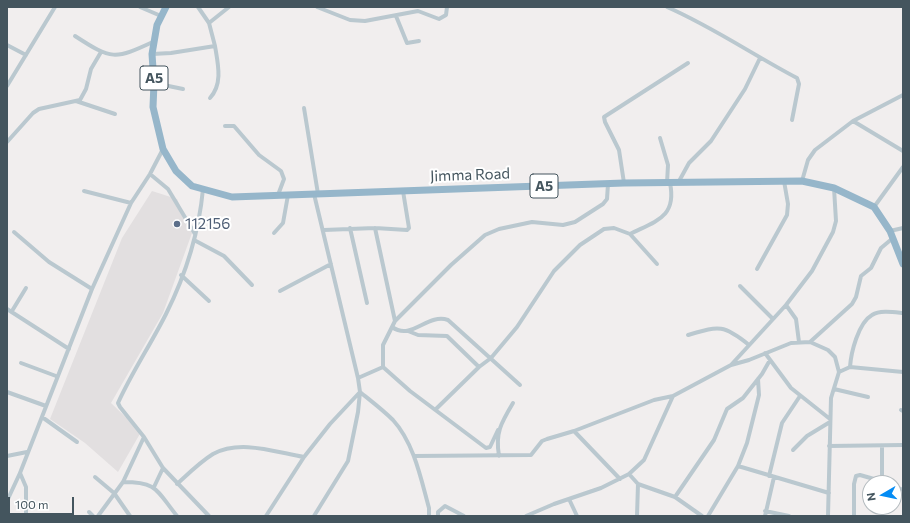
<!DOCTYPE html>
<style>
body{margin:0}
#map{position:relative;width:910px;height:523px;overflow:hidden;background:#f1eeee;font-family:Commissioner,sans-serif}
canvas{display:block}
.frame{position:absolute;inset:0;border:8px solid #44555e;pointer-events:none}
.north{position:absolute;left:862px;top:475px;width:40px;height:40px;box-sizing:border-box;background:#fff;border:1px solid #b4bbbf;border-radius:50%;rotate:261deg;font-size:11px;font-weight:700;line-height:16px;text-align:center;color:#44555e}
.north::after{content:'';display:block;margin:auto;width:14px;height:18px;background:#058cf4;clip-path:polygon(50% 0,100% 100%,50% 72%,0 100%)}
.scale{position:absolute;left:8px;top:497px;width:66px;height:18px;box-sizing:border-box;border:2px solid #44555e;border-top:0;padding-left:5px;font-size:12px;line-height:14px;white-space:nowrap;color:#44555e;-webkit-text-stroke:3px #fff;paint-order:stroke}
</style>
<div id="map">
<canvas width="910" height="523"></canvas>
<div class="frame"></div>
<div class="north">N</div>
<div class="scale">100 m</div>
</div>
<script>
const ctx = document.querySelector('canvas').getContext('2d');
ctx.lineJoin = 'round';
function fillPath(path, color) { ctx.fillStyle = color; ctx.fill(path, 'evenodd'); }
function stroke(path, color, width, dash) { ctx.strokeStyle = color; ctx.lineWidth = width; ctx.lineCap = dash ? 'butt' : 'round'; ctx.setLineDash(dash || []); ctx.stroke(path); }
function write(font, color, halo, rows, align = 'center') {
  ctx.font = font + ' Commissioner,sans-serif'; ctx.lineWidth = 4; ctx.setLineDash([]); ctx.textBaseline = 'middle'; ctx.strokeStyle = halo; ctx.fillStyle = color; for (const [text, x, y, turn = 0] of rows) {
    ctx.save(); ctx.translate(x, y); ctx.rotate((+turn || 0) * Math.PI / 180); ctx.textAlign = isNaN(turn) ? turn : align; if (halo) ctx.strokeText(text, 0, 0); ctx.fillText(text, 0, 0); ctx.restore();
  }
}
fillPath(new Path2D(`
 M152 191 177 199 192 233 163 313 111 403 141 432 118 472 85 443 50 419 122 238Z`), '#e2dfe0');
stroke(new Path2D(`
 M140 7 161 16
 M317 7 350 20 365 21 418 11 439 19 446 15 447 7
 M667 7C713 27 753 55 797 78L799 84 792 120
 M396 16 407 43 419 41
 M209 23 229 7
 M75 36C112 60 114 60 155 41
 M7 45 26 55
 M152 54 171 53 215 46 209 23 198 7
 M154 83 183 89
 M7 86 55 7
 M210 98C223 84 218 64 215 46
 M76 101 115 114
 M304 108 318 194
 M853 121 903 151
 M225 126H234L259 155 281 171 284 179 278 195
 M660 138 668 165 667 183
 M7 142 33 113 39 109 80 100 86 89 91 69 101 52
 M150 174 168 189 195 234
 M802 181 808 160 815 150 853 121 903 95
 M624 183 619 150 605 122 604 117 688 63
 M678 183 689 163 711 141 745 89 760 58
 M203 189C199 232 185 276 166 314 151 344 132 372 118 403L120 407 144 437 163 468 209 516
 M84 191 131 203
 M874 207 903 167
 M350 228 367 303
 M375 228 395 321
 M324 230 375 228 407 230 409 228 403 191
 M890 231 903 228
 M14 232 49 262 92 289
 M274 233 283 223 288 195
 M630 234 657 264
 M194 240 224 256 252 285
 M757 269 787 215 788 204 784 181
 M181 275 209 301
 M740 286 772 318
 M280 291 331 264
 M786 305 796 319 799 342
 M7 309 69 349
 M12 311 26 288
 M392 327C412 341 427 313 448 320L520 385
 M408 331 418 335 447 336 479 367
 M688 335C719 326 723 324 749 345
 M810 342 852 304 856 297 861 276 871 268 881 248 893 238
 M765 353 791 388 830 419
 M21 363 56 376
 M731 365 786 305 812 271 833 232 836 221 834 188
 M383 367V345L395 321 451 265 485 235 499 229 532 222 563 225 575 222 603 204 607 199 608 184
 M850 367C851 353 858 323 872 315 880 310 893 312 903 313
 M358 378 383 367 410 391 486 448 490 447 498 430
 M834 389 868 397
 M7 392 46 406
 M360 392C371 401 383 410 393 420 414 443 421 479 429 508V516
 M436 409 479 367 491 358 517 327 554 271 580 245 604 229 614 228 630 234C656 221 677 217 670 183
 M901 410 903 411
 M42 417 77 442
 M574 431 620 479
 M829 446 903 445
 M882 447V480
 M793 450 807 436 830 422
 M7 456 27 452
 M414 456 531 455 542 441 547 439 574 431 654 400 673 396 731 365 749 360 791 343 810 342 828 350 835 357 839 372
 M499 456C495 433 501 423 513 403
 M738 466 829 493
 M20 473 26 487V516
 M629 474 638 484 675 497 702 516
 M769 476 782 423 800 396
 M95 477 114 493 130 516
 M123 482C158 482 156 490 177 516
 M177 484C188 474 200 462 213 454 240 439 275 452 304 457
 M894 486 903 490
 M154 487 163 468
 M675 497 714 440 727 409 743 398 762 374 770 360
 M569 499 577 516
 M7 501 20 473 92 289 131 203 150 174 163 149
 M765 511 789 516
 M89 512 93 516
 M98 516 123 482 144 437
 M266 516 304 457 330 424 360 392
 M314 516 348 461 358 412 360 392 358 378 314 194
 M438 516V512L445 506 464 516
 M526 516 554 504 601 488 629 474 644 460 673 396
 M637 516 638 484
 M708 516 738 466 747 443 759 395 758 379
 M765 516 774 477
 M828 516 831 398 839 372 850 367 903 372
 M854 516V484L856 476 860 475 888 483`), '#bac8cf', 4);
stroke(new Path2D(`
 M166 7 157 25 152 54 154 83 153 107 163 149 176 171 192 186 232 197 624 183 802 181 834 188 874 207 890 231 903 264`), '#96b6ca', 7);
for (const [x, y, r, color] of [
 [177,224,4,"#5c6f8a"]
]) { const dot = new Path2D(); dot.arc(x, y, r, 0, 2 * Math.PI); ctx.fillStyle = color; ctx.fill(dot); stroke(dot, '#fff', 1.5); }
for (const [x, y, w] of [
 [154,78,28],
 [544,186,28]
]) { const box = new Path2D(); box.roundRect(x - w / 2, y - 12, w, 24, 3); ctx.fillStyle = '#fff'; ctx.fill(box); stroke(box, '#44555e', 1); }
write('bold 14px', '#44555e', null, [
 ["A5",154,78],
 ["A5",544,186]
]);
write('15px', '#44555e', '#fff', [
 ["Jimma Road",470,175,-2]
]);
write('15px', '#4e5e75', '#fff', [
 ["112156",185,224]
], 'left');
</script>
